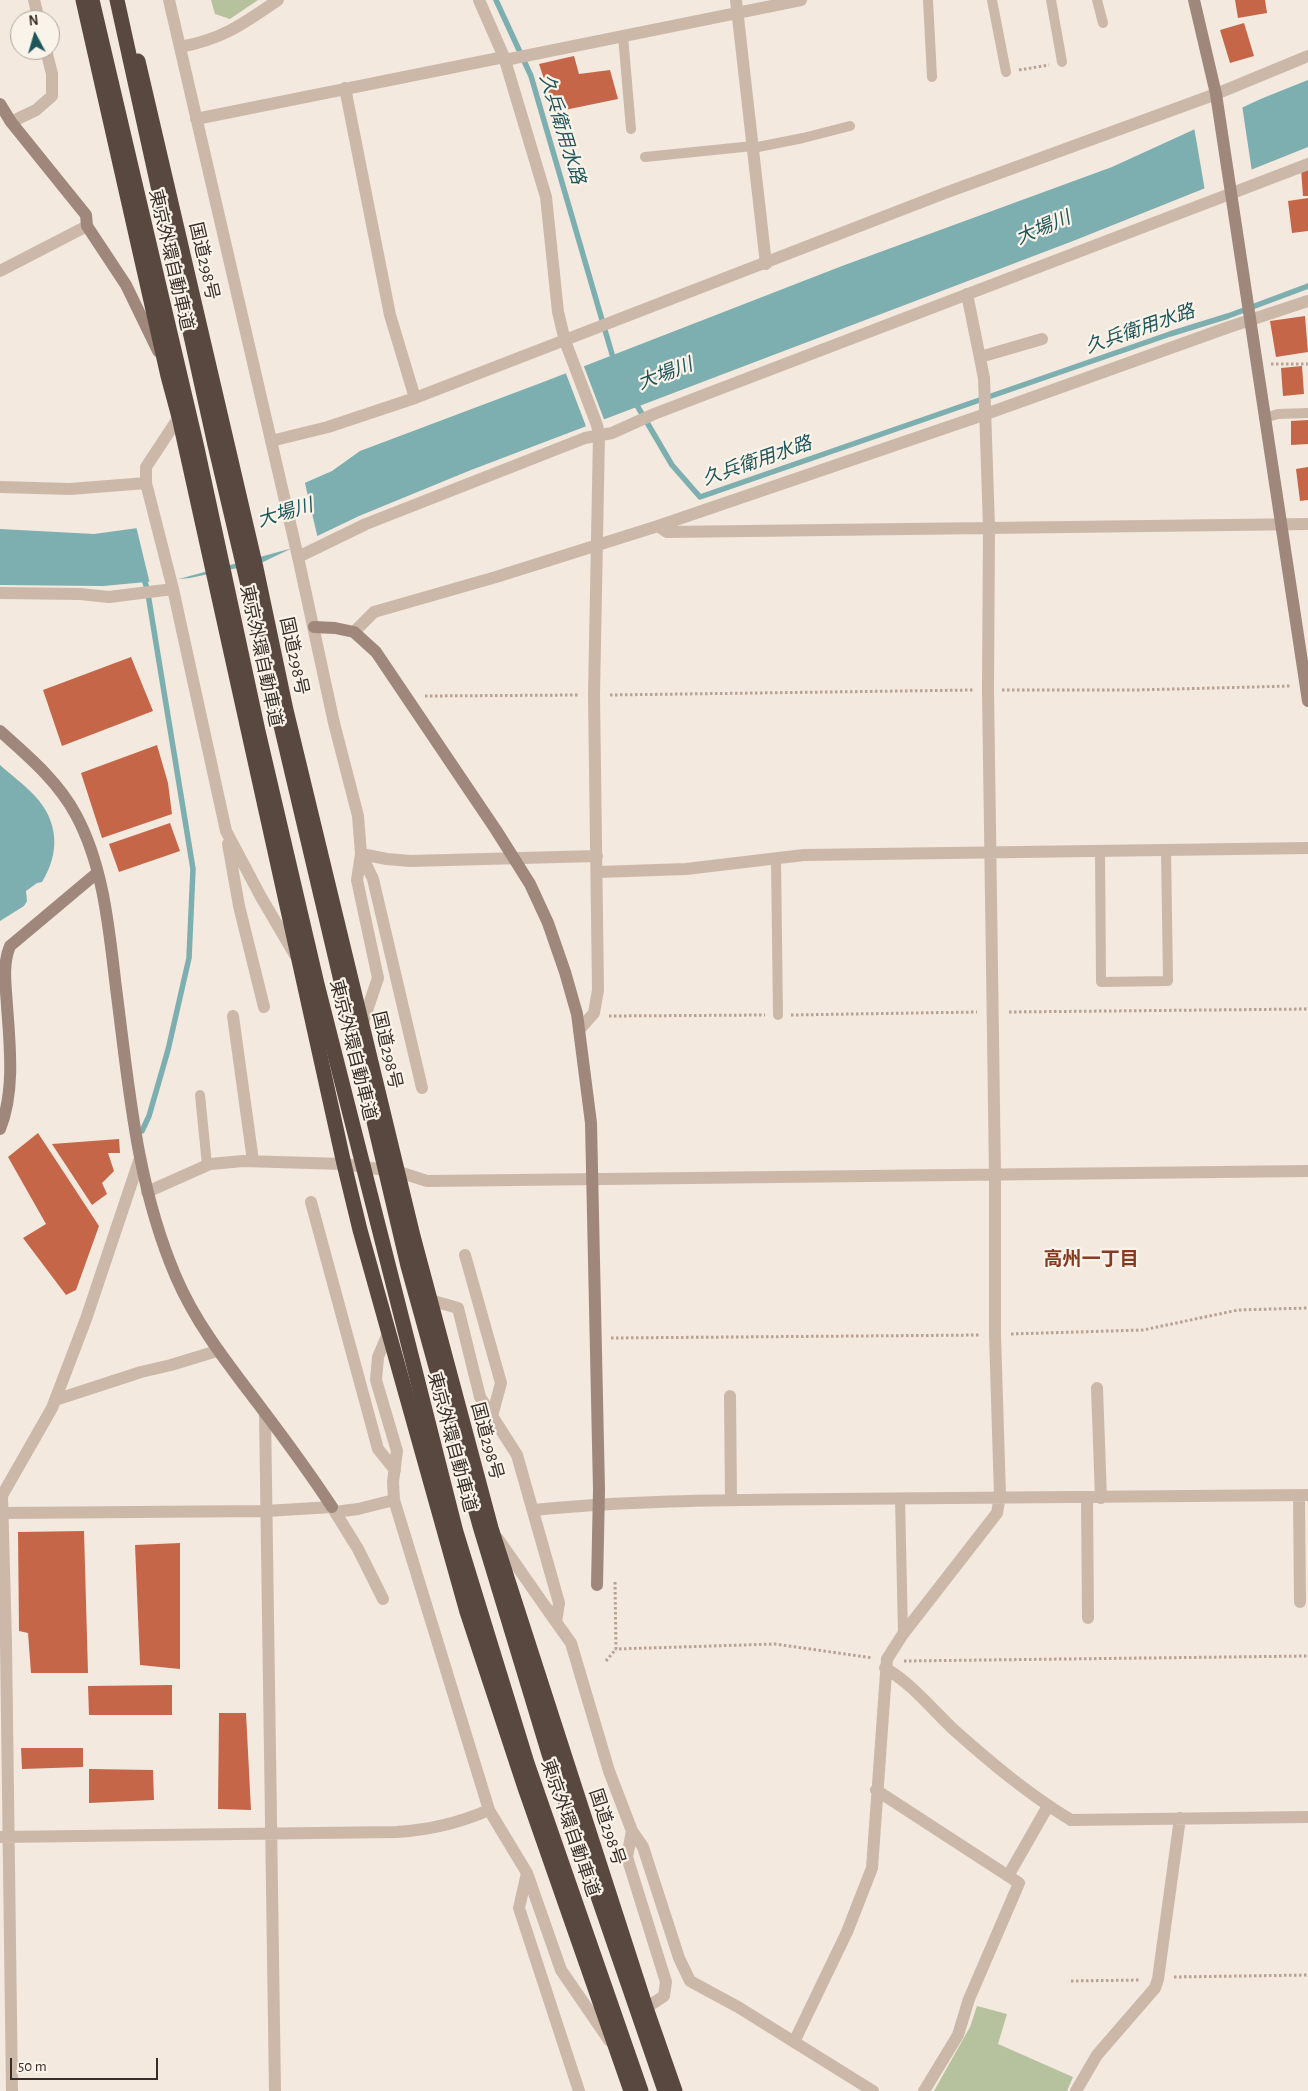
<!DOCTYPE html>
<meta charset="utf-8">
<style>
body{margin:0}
#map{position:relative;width:1308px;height:2091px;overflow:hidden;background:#f3e9de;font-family:"Alegreya Sans",sans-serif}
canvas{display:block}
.north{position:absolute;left:10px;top:10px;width:50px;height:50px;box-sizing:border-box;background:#faf3ea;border:1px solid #aca49d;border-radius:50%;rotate:354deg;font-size:14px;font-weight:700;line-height:20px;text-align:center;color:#382e29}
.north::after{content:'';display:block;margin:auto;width:18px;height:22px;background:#1e565a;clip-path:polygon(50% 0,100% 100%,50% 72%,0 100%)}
.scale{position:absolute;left:10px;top:2058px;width:148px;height:22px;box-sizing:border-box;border:2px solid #382e29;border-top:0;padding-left:6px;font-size:15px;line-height:18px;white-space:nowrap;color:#382e29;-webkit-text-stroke:4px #faf3ea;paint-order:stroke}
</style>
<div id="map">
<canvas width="1308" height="2091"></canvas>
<div class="north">N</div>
<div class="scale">50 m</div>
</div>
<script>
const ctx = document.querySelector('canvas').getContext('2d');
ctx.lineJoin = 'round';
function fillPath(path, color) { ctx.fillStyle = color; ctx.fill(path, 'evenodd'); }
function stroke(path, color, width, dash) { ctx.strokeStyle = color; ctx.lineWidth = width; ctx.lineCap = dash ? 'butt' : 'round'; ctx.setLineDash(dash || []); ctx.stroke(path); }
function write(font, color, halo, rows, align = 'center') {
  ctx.font = font + ' "Alegreya Sans","Noto Sans JP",sans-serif'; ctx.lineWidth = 4.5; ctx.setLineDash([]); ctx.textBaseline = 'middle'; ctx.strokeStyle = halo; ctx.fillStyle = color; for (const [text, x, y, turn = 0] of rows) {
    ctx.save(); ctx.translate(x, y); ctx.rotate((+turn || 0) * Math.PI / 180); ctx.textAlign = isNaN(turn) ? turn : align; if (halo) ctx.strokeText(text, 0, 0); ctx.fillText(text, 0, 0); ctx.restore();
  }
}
fillPath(new Path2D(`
 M211 0H258L230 19 215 14Z
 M977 2006 1007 2014 998 2044 1073 2077 1067 2091H934L970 2027Z`), '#b6c29d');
fillPath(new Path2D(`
 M1308 80V147L1073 241 471 470 359 516 261 563 190 578 103 586 0 585V529L94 534 174 523 245 509 332 471 360 451 546 381 842 266 1112 167 1263 98Z
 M0 765C11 775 25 785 35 796 59 822 60 853 42 882L37 883 26 891 27 901 24 906 0 921Z`), '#7daeb0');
fillPath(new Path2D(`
 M1242 105 1252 172 1205 191 1194 127Z
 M583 364 605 422 587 429 565 371Z
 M304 479 318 539 304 545 164 583 150 584 136 526 174 521 245 506Z`), '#f3e9de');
stroke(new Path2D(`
 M496 0 531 76 614 361
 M635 402 672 465 700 497 1170 334 1228 316 1308 286
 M142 1131 149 1116 168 1050 189 958 193 869 147 588 143 577`), '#7daeb0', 5.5);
fillPath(new Path2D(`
 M1235 0H1265L1267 13 1238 18Z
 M1244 23 1254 56 1230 63 1220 30Z
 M574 56 579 74 610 70 618 99 555 112 539 64Z
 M1308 168V196H1303L1301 169Z
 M1308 198V231L1292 233 1288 201Z
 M1305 316 1308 352 1276 357 1270 321Z
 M1302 366 1304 394 1283 396 1281 368Z
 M1308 420V444L1291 445V421Z
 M1308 467V500L1300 501 1296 469Z
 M131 657 153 711 62 746 43 690Z
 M157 745 168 783 172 814 102 838 81 773Z
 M170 823 180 851 119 872 109 844Z
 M38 1133 99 1226 76 1290 66 1295 23 1238 46 1224 8 1157Z
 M119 1139 120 1153H108L114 1171 102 1183 107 1194 92 1205 52 1144Z
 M84 1531 88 1673H31L28 1633 19 1631 18 1532Z
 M180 1543V1669L140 1665 135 1545Z
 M172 1685V1715H89L88 1686Z
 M219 1713H246L251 1810 218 1809Z
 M21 1748H83V1767L22 1769Z
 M89 1769 153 1770 154 1800 89 1803Z`), '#c66649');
stroke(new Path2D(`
 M1019 70 1049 65
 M1271 364H1308
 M1002 690H1137L1291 686
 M610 695 973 690
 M425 696 578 695
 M1009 1012 1308 1009
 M791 1015 977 1012
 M609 1016 765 1015
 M1011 1334 1143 1330 1238 1310 1308 1308
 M611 1338 980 1335
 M615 1582 616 1649 775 1644 873 1658
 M606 1661 616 1649
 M904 1661 1308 1656
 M1174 1977 1308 1975
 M1071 1981 1141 1980`), '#b7a293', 3, [2.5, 2.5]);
stroke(new Path2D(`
 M928 0 932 77
 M992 0 1006 72
 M1051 0 1062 62
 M1097 0 1103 23
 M623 36 631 129
 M753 148 803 138 850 126
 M645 157 753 146
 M1264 418 1278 414 1308 413
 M1100 851 1101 982 1168 981 1166 850
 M776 860 778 1015
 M200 1095 207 1165
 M900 1498 903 1634`), '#cbb8a9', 10);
stroke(new Path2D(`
 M34 0 39 20
 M169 0 298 557 334 723 358 816 361 854 357 880 378 978 362 1025
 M479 0 504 57 546 197 558 312 565 341 597 425 599 435 594 695 598 990 594 1013 579 1030
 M736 0 766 264
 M180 47C223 39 243 24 278 0
 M505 60 801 0
 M345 88 390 315 415 398
 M196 119 504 57
 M11 122 36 110 52 96V74L46 50
 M0 271 87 226
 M980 357 1042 339
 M179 417 146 467V483L173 589 226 831 261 897 295 955
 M271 441 328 427 415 398 945 193 1216 94 1308 56
 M0 487 70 489 146 483
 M658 526 986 414 1229 327 1308 301
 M298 557 366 524 585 438 612 433 654 414 1308 164
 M0 593 80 594 109 597 173 589
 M354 632 374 612 496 577 658 526 667 532 1308 524
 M228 844 239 906 264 1007
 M361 854 373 879 422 1088
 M361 854 387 859 410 861 597 856
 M598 872 686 869 804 855 1308 848
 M233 1016 253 1161
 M147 1192 210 1164 243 1161 344 1164 399 1172 427 1181 1308 1171
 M311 1202 378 1449 395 1470
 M465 1255 501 1383 492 1416
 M430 1300 458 1308 480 1397 517 1455 559 1603 556 1622 571 1643 609 1771 632 1831 643 1847 679 1958 690 1981 738 2007 873 2091
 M389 1331 378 1357 376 1380 397 1451 393 1482 394 1500 489 1810 527 1873 561 1970 609 2040
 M1097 1388 1101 1498
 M730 1396 731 1500
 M55 1400 141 1372 171 1365 217 1351
 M265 1413 275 2091
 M1299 1495 1300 1602
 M2 1496 6 1642 12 2091
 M1087 1498 1088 1618
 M0 1499 52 1408 86 1319 139 1161
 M534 1510C633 1500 733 1500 833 1499 991 1497 1150 1497 1308 1495
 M335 1512 358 1509 394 1500
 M3 1513 266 1511 332 1507 358 1549 383 1599
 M498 1539 556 1622
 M885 1668C911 1683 931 1708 953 1729 990 1762 1028 1794 1071 1820L1308 1817
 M876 1790 1019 1883 969 1999 958 2035 924 2091
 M632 1831 627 1857 666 1982 664 1996 646 2008
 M0 1837 397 1832C430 1830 459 1823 489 1810
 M527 1873 519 1908 579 2091
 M1008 1876 1048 1806
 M794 2042 847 1932 872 1868 887 1659 903 1634 997 1513 1000 1496 995 1335V1175L988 690 989 527 984 378 967 294
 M1076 2091 1097 2055 1155 1988 1158 1979 1180 1818`), '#cbb8a9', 12);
stroke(new Path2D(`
 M1194 0 1216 94 1308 701
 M0 104 11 122 86 215 87 226 126 285 158 351
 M314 627 335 628 354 632 376 652 496 830 530 884 548 923 565 972 577 1014 591 1123 599 1490 597 1585
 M0 731C28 756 58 781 76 815 104 867 109 930 116 988 129 1087 136 1184 176 1277 196 1324 228 1364 259 1405 284 1438 309 1472 332 1507
 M0 1129C15 1092 10 1046 7 1006 6 986 2 965 10 946L97 873`), '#9f877b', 12);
stroke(new Path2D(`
 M83 0 168 376 179 417 344 1164 360 1230 467 1612 525 1788 631 2091
 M138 61 256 568 286 710 413 1236 491 1528 646 2008 675 2091`), '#594840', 15);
stroke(new Path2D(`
 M92 0 197 448 258 731 317 984 456 1532 527 1763 641 2091
 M117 0 215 445 408 1266 480 1526 549 1754 665 2091`), '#594840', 15);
write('18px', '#382e29', '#faf3ea', [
 ["東京外環自動車道",171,260,77],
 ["国道298号",204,261,77],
 ["東京外環自動車道",261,656,78],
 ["国道298号",294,656,78],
 ["東京外環自動車道",353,1050,76],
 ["国道298号",387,1050,77],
 ["国道298号",487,1441,75],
 ["東京外環自動車道",452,1442,75],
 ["国道298号",607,1827,72],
 ["東京外環自動車道",570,1828,71]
]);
write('italic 19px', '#1e565a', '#faf3ea', [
 ["久兵衛用水路",562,129,73],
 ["大場川",1043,228,-23],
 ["久兵衛用水路",1140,329,-19],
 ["大場川",665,374,-21],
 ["久兵衛用水路",757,461,-19],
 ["大場川",285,513,-17]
]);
write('bold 19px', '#873a22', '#faf3ea', [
 ["高州一丁目",1091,1259]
]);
</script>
